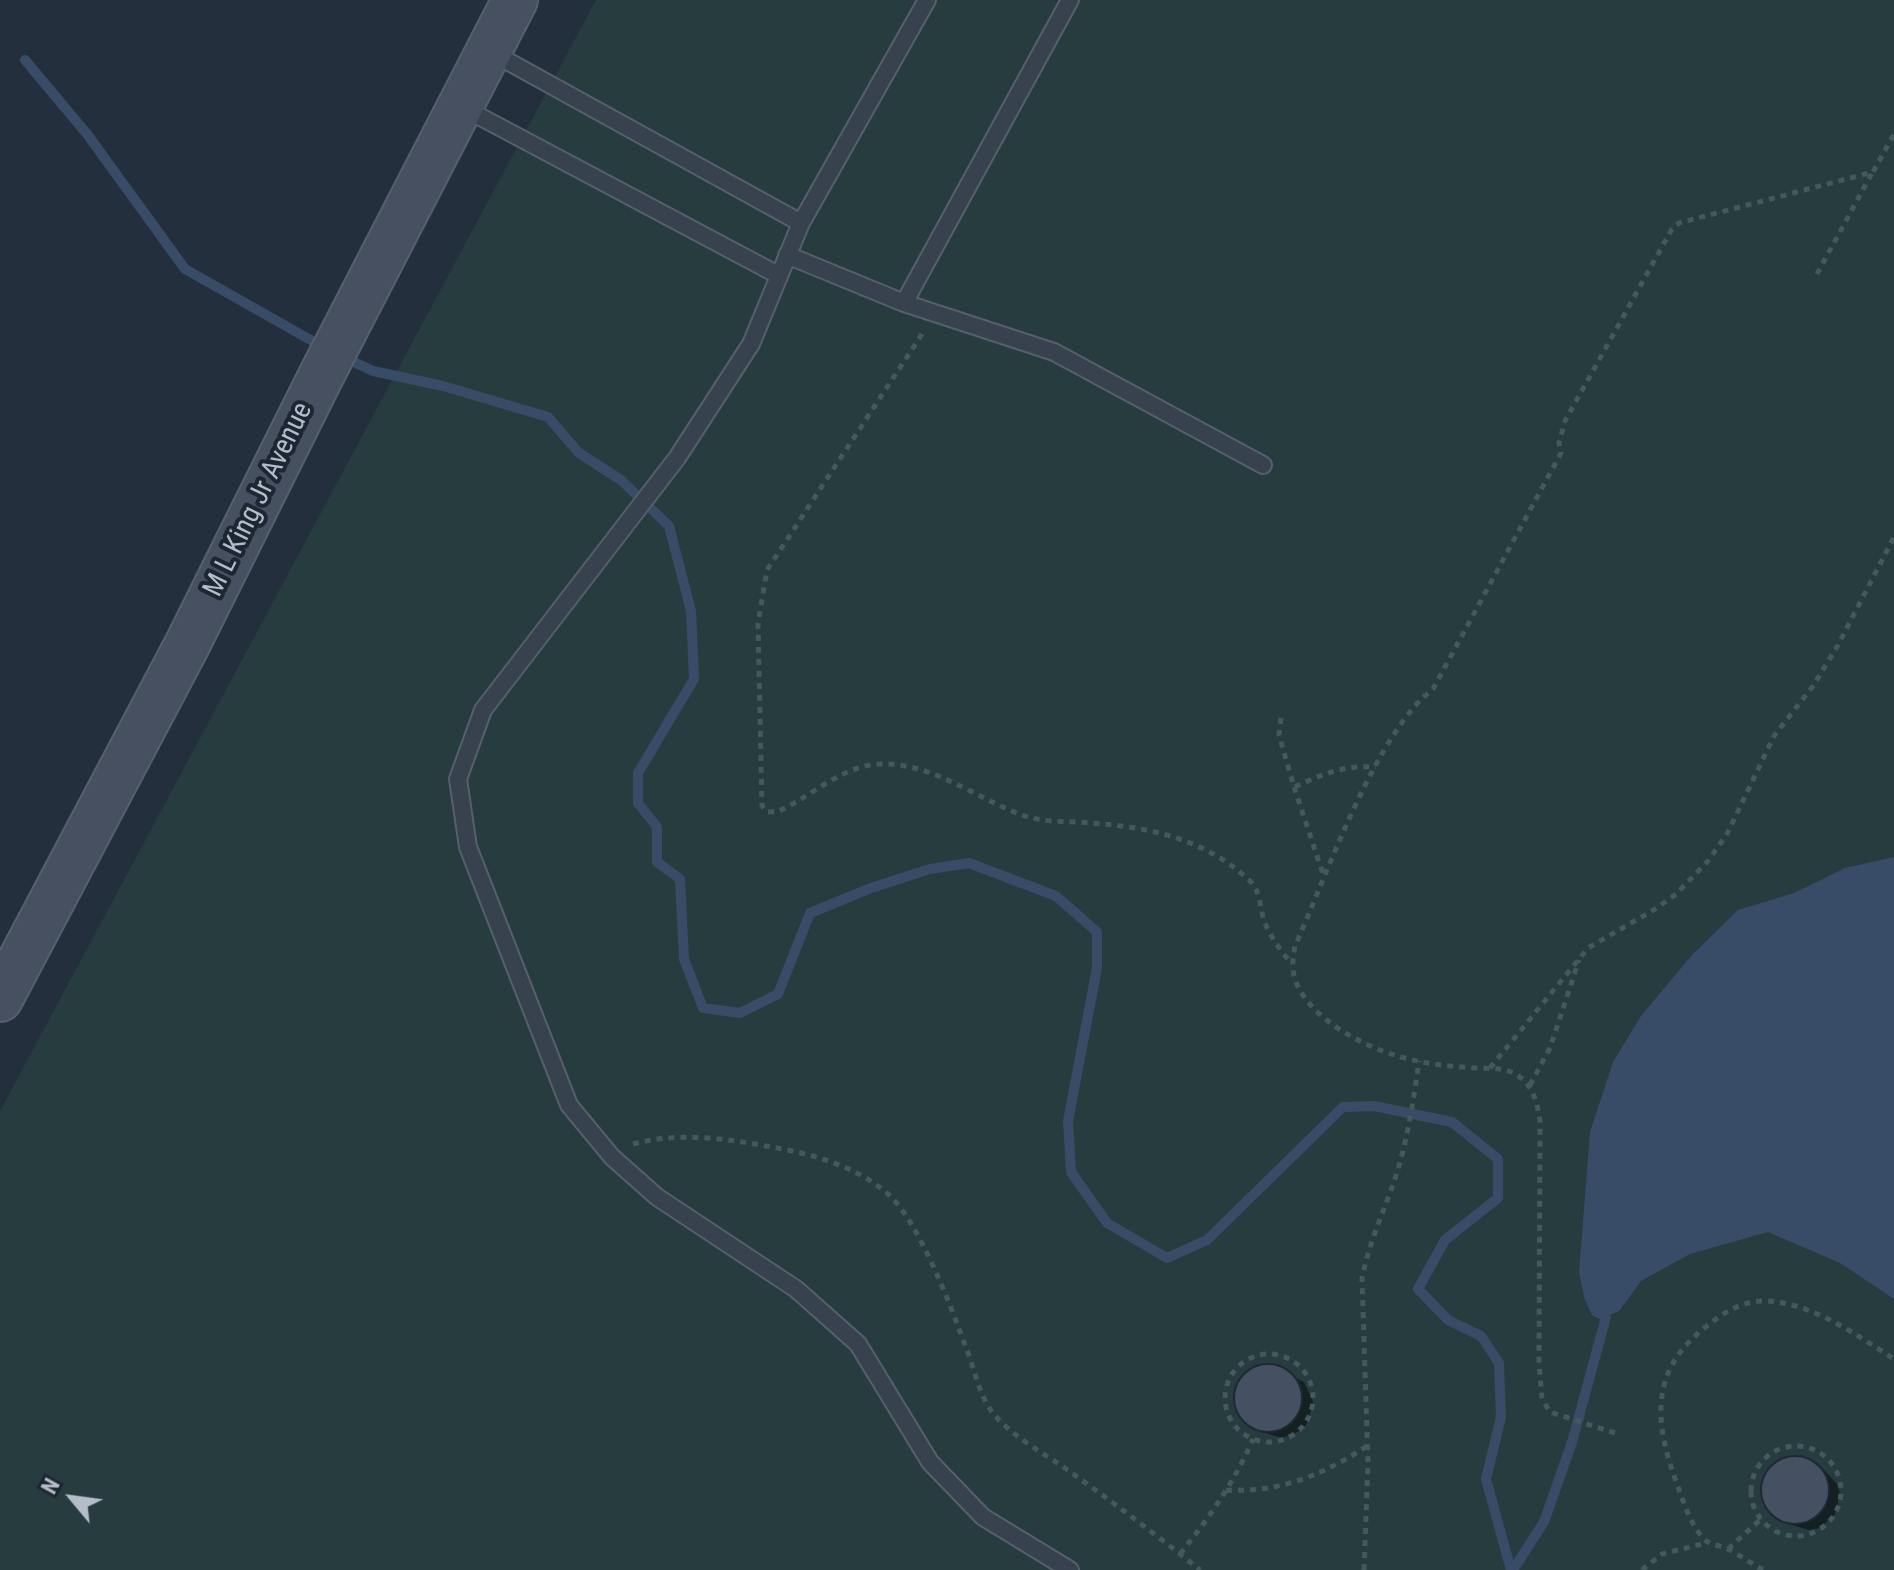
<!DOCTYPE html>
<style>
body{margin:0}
#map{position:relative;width:1894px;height:1570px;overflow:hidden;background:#242f3e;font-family:"Roboto Condensed",sans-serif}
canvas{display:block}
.north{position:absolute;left:32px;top:1458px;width:80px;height:80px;-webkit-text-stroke:6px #1d2633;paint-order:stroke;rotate:299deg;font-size:22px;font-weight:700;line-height:32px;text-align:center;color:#b4bcc9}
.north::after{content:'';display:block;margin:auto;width:28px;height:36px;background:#b4bcc9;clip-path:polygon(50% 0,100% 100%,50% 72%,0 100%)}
</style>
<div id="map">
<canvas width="1894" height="1570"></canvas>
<div class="north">N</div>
</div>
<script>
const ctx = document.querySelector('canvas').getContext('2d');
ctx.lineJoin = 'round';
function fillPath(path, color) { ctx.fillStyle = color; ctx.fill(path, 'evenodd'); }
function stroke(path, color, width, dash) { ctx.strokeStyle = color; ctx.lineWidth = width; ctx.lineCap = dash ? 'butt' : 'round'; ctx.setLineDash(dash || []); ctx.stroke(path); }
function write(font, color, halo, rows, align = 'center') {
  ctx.font = font + ' "Roboto Condensed",sans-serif'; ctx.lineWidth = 8; ctx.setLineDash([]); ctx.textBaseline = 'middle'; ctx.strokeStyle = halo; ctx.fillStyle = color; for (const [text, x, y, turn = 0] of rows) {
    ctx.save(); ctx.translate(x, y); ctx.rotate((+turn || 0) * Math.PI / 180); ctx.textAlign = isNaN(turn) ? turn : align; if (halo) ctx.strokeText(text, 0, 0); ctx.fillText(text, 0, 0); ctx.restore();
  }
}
fillPath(new Path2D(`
 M596 0H1894V1570H0V1111Z`), '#263c3f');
fillPath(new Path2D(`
 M1894 857V1299L1840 1263 1768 1232 1690 1254 1641 1281 1619 1311 1600 1319 1592 1315 1585 1300 1579 1273 1590 1132 1613 1062 1641 1016 1692 955 1738 910 1794 893 1845 868Z`), '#394c67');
fillPath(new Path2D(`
 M1272 1366 1304 1382 1313 1401 1308 1422 1302 1430 1282 1438 1262 1432 1250 1425 1238 1408V1387L1252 1371Z
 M1788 1459 1810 1462 1822 1468 1837 1484 1840 1494 1835 1514 1820 1528 1809 1530 1789 1524 1777 1517 1765 1500V1479L1778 1463Z`), '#0007');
stroke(new Path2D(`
 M25 60 87 134 185 269 323 347
 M341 356 373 371 443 386 548 417 579 453 621 480 669 526 691 611 694 679 638 773V803L657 827V862L680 879 684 959 703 1008 740 1013 778 994 810 913 871 888 930 869 969 863 1056 896 1097 932V968L1068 1121 1071 1172 1107 1223 1167 1258 1207 1240 1343 1107 1374 1106 1452 1122 1498 1159V1198L1445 1240 1418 1289 1448 1320 1481 1336 1499 1363 1501 1417 1486 1479 1511 1570
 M1513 1570 1544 1522 1572 1442 1606 1317`), '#394c67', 10);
const building = new Path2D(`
 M1234 1398a34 34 0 1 1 68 0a34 34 0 1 1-68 0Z
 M1761 1490a34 34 0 1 1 68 0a34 34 0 1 1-68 0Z`);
fillPath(building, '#455162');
stroke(building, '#1f2835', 2);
const lane = new Path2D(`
 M927 0 801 223 751 344 677 458 483 710 458 779 468 847 569 1105 612 1157 657 1197 796 1289 858 1344 930 1462 983 1517 1070 1570
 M491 52 801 223
 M460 106 778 275
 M787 255 904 303 1070 0
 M904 303 1054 352 1263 465`);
const secondary = new Path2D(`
 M0 999 187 645 320 378 515 0`);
stroke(lane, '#565f6c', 20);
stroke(secondary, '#565f6c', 48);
stroke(new Path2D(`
 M1817 274 1872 173
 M922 334 767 570 758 623 762 806 767 812 779 811C812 796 844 764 882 764 934 763 978 800 1025 816 1045 823 1070 821 1091 823 1149 827 1204 839 1248 879 1262 891 1259 908 1265 923 1271 938 1282 952 1292 964
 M1281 718 1279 735 1294 787C1324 774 1342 765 1376 767
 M1294 787 1324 877
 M1490 1068 1588 948 1657 908 1676 894 1708 861 1727 834 1774 736 1813 686 1838 645 1894 537
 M1530 1085 1550 1048 1579 960
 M633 1144C681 1131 728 1139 777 1148 816 1155 857 1167 888 1194 919 1222 950 1304 965 1345 974 1366 978 1393 992 1412 1012 1437 1044 1453 1069 1471 1114 1503 1158 1536 1200 1570
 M1225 1398a44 44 0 1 1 88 0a44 44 0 1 1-88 0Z
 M1615 1433 1550 1412 1542 1399 1539 1363 1540 1121C1536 1095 1530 1077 1503 1069 1475 1068 1445 1067 1417 1061 1376 1053 1313 1024 1296 982 1291 970 1293 958 1295 946 1326 877 1376 732 1433 689L1561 453 1559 443 1565 421 1672 229 1679 223 1873 172 1894 134
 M1751 1491a45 45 0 1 1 90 0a45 45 0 1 1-90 0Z
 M1226 1490C1279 1493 1323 1475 1367 1446
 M1728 1549 1761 1519
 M1180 1554C1209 1518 1235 1481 1253 1439
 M1364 1570 1368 1463 1362 1279C1368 1247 1380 1220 1391 1190 1406 1150 1413 1104 1419 1061
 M1642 1570 1662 1554 1706 1543
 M1763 1570C1751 1563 1738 1554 1726 1548 1718 1545 1710 1545 1704 1539 1690 1524 1684 1503 1677 1484 1654 1422 1649 1370 1707 1326 1724 1312 1744 1300 1767 1301 1815 1304 1856 1335 1894 1359`), '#44595c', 5, [6, 6]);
stroke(lane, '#38414e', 16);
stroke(secondary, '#465061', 44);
write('28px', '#b4bcc9', '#1d2633', [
 ["M L King Jr Avenue",259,500,-64]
]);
</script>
